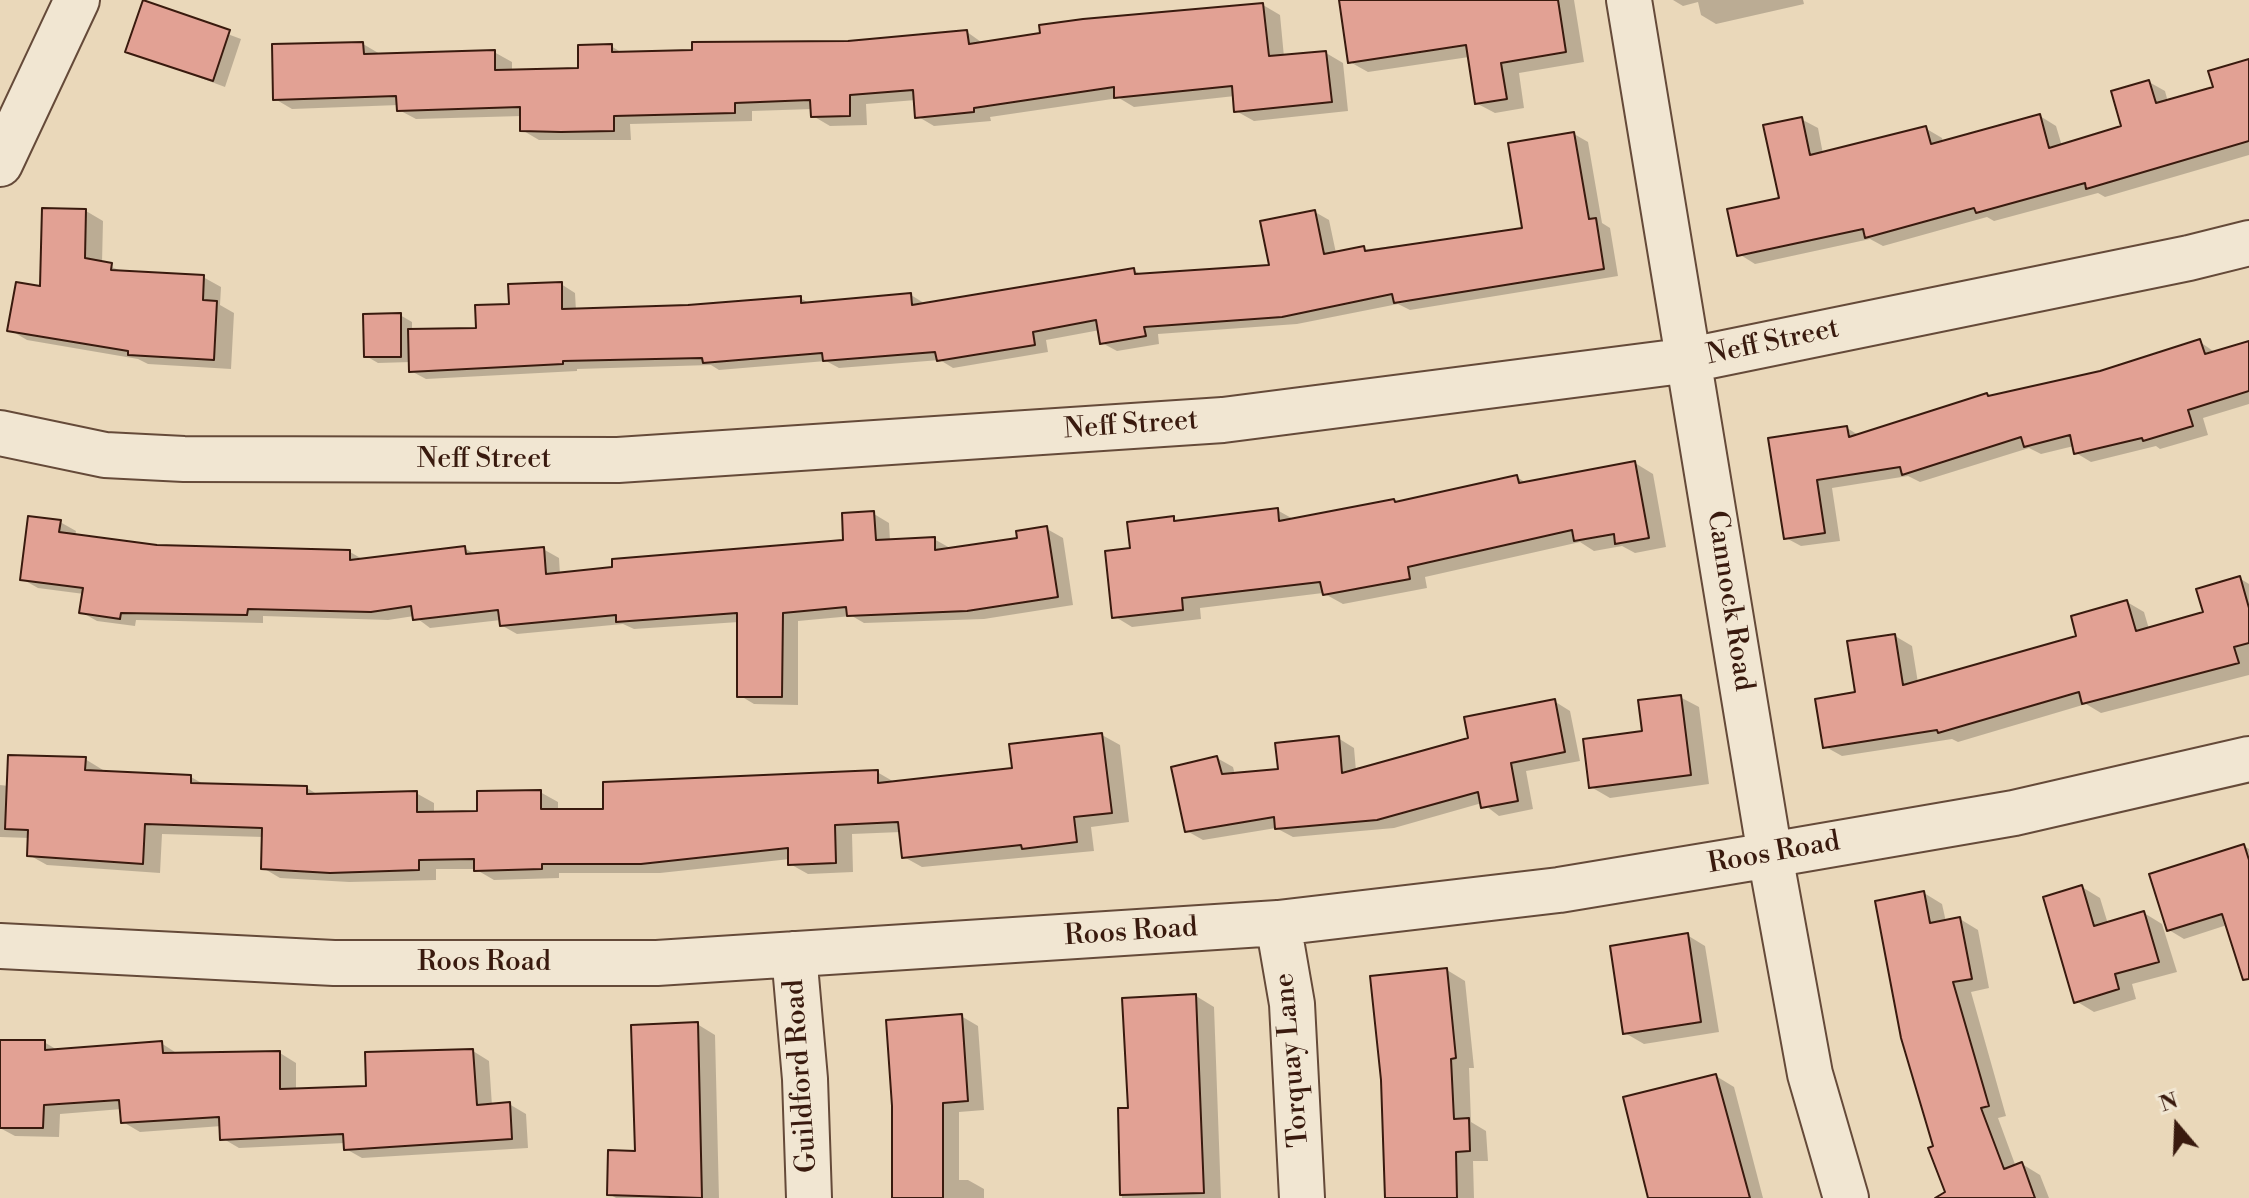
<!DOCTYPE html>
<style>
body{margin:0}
#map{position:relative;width:2249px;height:1198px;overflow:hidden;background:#ead8ba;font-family:"Libre Bodoni",serif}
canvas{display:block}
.north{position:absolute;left:2137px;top:1086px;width:80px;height:80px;-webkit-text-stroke:6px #f1e6d2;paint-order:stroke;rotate:341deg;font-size:22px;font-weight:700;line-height:32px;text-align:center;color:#391a0e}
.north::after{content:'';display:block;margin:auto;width:28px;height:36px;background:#391a0e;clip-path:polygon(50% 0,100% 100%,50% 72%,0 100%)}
</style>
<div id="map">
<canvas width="2249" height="1198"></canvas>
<div class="north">N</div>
</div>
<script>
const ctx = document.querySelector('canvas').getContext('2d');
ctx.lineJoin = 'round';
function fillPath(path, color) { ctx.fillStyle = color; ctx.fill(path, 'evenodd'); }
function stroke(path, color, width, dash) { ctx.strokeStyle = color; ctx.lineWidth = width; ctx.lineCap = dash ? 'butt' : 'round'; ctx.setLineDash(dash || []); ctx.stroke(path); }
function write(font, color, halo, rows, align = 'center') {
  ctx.font = font + ' "Libre Bodoni",serif'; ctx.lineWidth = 7; ctx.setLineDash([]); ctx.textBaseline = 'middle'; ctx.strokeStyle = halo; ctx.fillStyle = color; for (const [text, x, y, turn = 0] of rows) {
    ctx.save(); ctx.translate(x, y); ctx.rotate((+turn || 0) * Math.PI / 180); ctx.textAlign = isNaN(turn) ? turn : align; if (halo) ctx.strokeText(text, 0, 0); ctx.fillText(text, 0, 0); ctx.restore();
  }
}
fillPath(new Path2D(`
 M1341 0H1574L1584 62 1519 73 1524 108 1495 113 1476 103 1469 57 1368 72 1350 62Z
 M1673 0H1803L1804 4 1716 24 1701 15 1698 2 1683 6Z
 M144 3 241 39 225 87 128 51Z
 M1263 5 1280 15 1284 57 1326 53 1343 63 1348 111 1254 121 1236 111 1235 96 1134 107 1119 98 990 117 991 121 934 126 917 116 916 100 866 104 867 125 830 126 813 116V109L752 111V121L630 124 631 140H539L522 130V116L416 119 399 110V105L292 109 275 99 363 44 380 54 494 52 512 62V72L580 70 611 46 624 54 848 43 967 32 984 44Z
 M2249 61V155L2105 197 2098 193 1994 221 1987 217 1883 246 1870 239 1755 264 1739 254 1781 200 1801 119 1818 128 1823 154 1925 128 1942 138 1943 143 2040 116 2056 126 2062 146 2124 128 2149 82 2165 91 2168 102 2215 88Z
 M1574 134 1588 142 1602 223 1610 228 1618 276 1410 310 1398 304 1297 324 1158 334 1159 344 1117 351 1102 343 1100 330 1046 340 1048 352 953 368 940 360 839 368 826 361 719 370 711 365 577 369V371L426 379 411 371V362L378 363 366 356 400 315 412 322V331L478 330 511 306 561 284 575 293 576 311 800 298 811 304 911 295 927 305 1133 270 1143 275 1271 266 1315 212 1329 220 1336 253 1524 230Z
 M86 211 103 221 102 263 126 273 203 277 221 287 220 305 234 313 231 369 148 364 138 359 27 340 10 330 42 288Z
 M2200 342 2216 353 2249 343V404L2203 418 2208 435 2160 449 2156 446 2091 462 2076 453 2074 446 2041 454 2029 448 1920 482 1908 476 1832 488 1840 541 1801 546 1786 538 1771 440 1847 428 1860 436 1991 398 2101 373Z
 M1635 463 1653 474 1666 547 1635 553 1622 546 1594 551 1580 542 1425 577 1427 588 1343 604 1323 593 1200 608 1201 619 1132 627 1114 616 1132 550 1173 519 1179 522 1277 510 1295 520 1394 501 1399 504 1517 477 1528 484Z
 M874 514 889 523 890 541 934 539 950 548 1019 540 1047 529 1063 538 1073 605 984 619 864 623 852 616 798 621V705L754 704 739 695V622L634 629 623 624 517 634 501 625V620L430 628 414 616 388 620 263 616V623L136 620 135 626 97 621 81 612 84 594 38 588 22 579 60 522 76 531 75 536 157 547 350 552 364 560 464 548 477 555 543 549 559 558 560 575 845 542Z
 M2239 578 2249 584V675L2101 713 2086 704 1958 742 1952 739 1842 756 1824 746 1895 636 1912 646 1918 683 2079 638 2127 602 2144 612 2149 629 2205 613Z
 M1680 697 1699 707 1709 784 1610 798 1591 787Z
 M1554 701 1570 711 1580 761 1526 771 1533 809 1499 816 1482 803 1394 828 1293 837 1276 828 1203 840 1187 831 1217 758 1233 767 1235 775 1280 771 1338 738 1354 748 1356 771 1470 739Z
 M1102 735 1120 745 1129 822 1091 827 1094 851 922 867 904 857 901 832 852 834 853 872 808 874 790 864V859L660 873H559V878L494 880 475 869H436V880L349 882 280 878 263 868V837L162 834 160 873 47 865 29 855 30 838 0 837V785L9 786 85 759 103 770V773L191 777 205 785 307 788 320 796 416 793 434 803V814L479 813 540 792 558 802V811H605L877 772 896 783 1014 770Z
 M2244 846 2249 849V949L2227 925 2184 939 2169 930Z
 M2082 887 2100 898 2108 924 2144 913 2162 924 2177 972 2132 984 2136 999 2094 1012 2076 1001Z
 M1924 893 1942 904 1946 922 1960 919 1978 930 1989 988 1971 992 2006 1116 1998 1118 2016 1167 2022 1164 2040 1175 2049 1198H1949L1935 1147Z
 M1687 935 1705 946 1719 1032 1644 1044 1625 1033Z
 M1447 970 1465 981 1474 1068H1469L1471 1122 1486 1131 1488 1161H1473L1474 1198H1387Z
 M1196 996 1214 1007 1221 1198H1122L1120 1110 1130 1109Z
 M961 1016 978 1026 984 1110 959 1112V1180H968L984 1189V1198H894Z
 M697 1024 715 1035 719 1198H616L609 1194 637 1153Z
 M0 1042H44L59 1051 161 1043 178 1054 280 1053 296 1063V1090L368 1087 473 1051 489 1061 492 1106 509 1104 526 1114 528 1148 362 1158 346 1149 345 1143 239 1148 222 1138V1126L140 1132 123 1122 122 1109 60 1114 59 1137 15 1136 0 1128Z
 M1716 1076 1734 1087 1763 1198H1676Z`), '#0003');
const building = new Path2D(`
 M143 0 230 30 213 81 125 52Z
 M1339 0H1558L1566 52 1501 63 1507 99 1475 104 1466 45 1348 63Z
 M1263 3 1269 56 1326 51 1332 102 1234 112 1232 86 1114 98V87L974 108V112L915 118 913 90 850 95V116L811 117 810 100 735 103V113L614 116V131L561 132 520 131V107L397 111 396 96 273 100 272 44 363 42 364 54 495 50V70L578 68V45L612 44V52L692 50V42L848 41 967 30 969 44 1040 33 1039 25 1083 19Z
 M2249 59V141L2086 189 2085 183 1976 213 1974 208 1865 238 1863 229 1737 256 1727 209 1779 198 1763 125 1802 117 1810 155 1926 126 1931 144 2040 114 2049 148 2121 126 2111 91 2149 80 2156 103 2213 87 2208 71Z
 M1574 132 1589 219 1596 218 1604 269 1394 303 1392 294 1282 317 1144 327 1146 336 1100 344 1096 320 1033 332 1035 345 937 361 935 352 823 361 822 353 703 363 702 358 563 361V364L409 372 408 329 476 328 475 305 509 304 508 284 562 282V309L688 305 801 296V303L911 293 912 305 1134 268 1135 274 1269 265 1260 221 1315 210 1324 254 1364 246 1365 251 1522 228 1508 143Z
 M42 208 86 209 85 258 112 263 111 270 204 275 203 300 217 301 214 360 128 355V351L7 331 16 282 40 286Z
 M401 313V357H364L363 314Z
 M2200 339 2205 354 2249 341V391L2188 410 2193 426 2143 441 2142 438 2074 454 2070 435 2024 447 2021 437 1902 475 1900 467 1817 480 1825 533 1784 539 1768 438 1847 426 1849 437 1987 393 1988 396 2100 371Z
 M1635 461 1649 538 1615 544 1614 534 1574 541 1572 530 1408 567 1410 579 1323 595 1320 582 1182 598 1183 610 1112 618 1105 551 1130 548 1127 522 1174 516V521L1278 508 1279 521 1394 499 1395 502 1517 475 1519 483Z
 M874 511 876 540 935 537V550L1017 538 1016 531 1047 526 1058 597 967 611 847 616 846 607 783 613 782 697H737V613L616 622V615L500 626 498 610 413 620 411 606 371 612 248 609 247 615 121 613 120 619 79 613 83 588 20 580 28 516 61 520 59 532 157 545 350 550V560L465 546 466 554 544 547 546 574 612 567V559L843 540 842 513Z
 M2240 576 2249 608V643L2234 647 2239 663 2082 704 2079 692 1938 733 1937 730 1823 748 1815 699 1855 692 1847 641 1895 634 1903 685 2076 636 2071 616 2127 600 2136 631 2203 612 2196 589Z
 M1681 695 1691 775 1589 788 1583 739 1642 731 1638 700Z
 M1555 699 1565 752 1511 763 1518 801 1481 808 1478 792 1377 820 1275 829 1274 817 1185 832 1171 767 1217 756 1222 774 1278 769 1275 743 1339 736 1342 773 1468 738 1464 717Z
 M1102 733 1112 813 1074 817 1077 842 1022 849 1021 845 902 858 898 822 835 825 836 863 788 865V848L641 864H542V869L474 871V859L419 860V870L330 873 261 869 262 828 145 824 143 864 27 856 28 830 5 829 8 755 86 757 85 770 191 775V783L307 786V794L417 791V812L477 811V791L541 790V809H603V782L878 770V783L1012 768 1009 744Z
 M2244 844 2249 860V979L2243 980 2222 914 2167 931 2149 874Z
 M2082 885 2094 926 2144 911 2159 962 2115 974 2119 989 2074 1003 2043 897Z
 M1924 891 1930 923 1960 917 1972 979 1953 982 1989 1106 1981 1108 2004 1169 2022 1162 2035 1198H1935L1945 1192 1928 1148 1933 1146 1901 1038 1875 901Z
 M1688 933 1701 1022 1623 1034 1610 946Z
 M1447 968 1456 1058 1451 1059 1454 1119 1469 1118 1470 1151 1456 1152 1457 1198H1385L1381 1080 1370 976Z
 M1196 994 1204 1193 1120 1195 1118 1108H1128L1122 998Z
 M962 1014 968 1101 943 1103V1198H892V1106L886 1020Z
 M698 1022 702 1198 607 1195 608 1150 635 1151 631 1025Z
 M0 1040H45V1050L162 1041 163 1053 280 1051V1089L366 1086 365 1052 473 1049 477 1105 510 1102 512 1139 344 1150 343 1134 220 1140 219 1117 121 1123 119 1100 44 1105 43 1128H0Z
 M1716 1074 1750 1198H1648L1623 1097Z`);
fillPath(building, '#e2a194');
stroke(building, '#391a0e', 2);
const minor = new Path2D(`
 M1629 0 1770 855 1810 1074 1846 1198
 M0 164 77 0
 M0 433 105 455 184 459 618 460 1223 420 1690 360 2189 258 2249 243
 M1278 923 1292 1004 1302 1198
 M0 946 334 963H657L1278 923 1559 890 1770 855 2014 813 2249 759
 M794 954 805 1079 809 1198`);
stroke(minor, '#654a39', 48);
stroke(minor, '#f1e6d2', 44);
write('28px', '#391a0e', '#f1e6d2', [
 ["Neff Street",1773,343,-12],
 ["Neff Street",1131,426,-4],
 ["Neff Street",484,460],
 ["Cannock Road",1729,601,81],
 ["Roos Road",1774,854,-10],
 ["Roos Road",1131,933,-4],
 ["Roos Road",484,963],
 ["Torquay Lane",1293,1060,-95],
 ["Guildford Road",802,1076,-94]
]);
</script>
